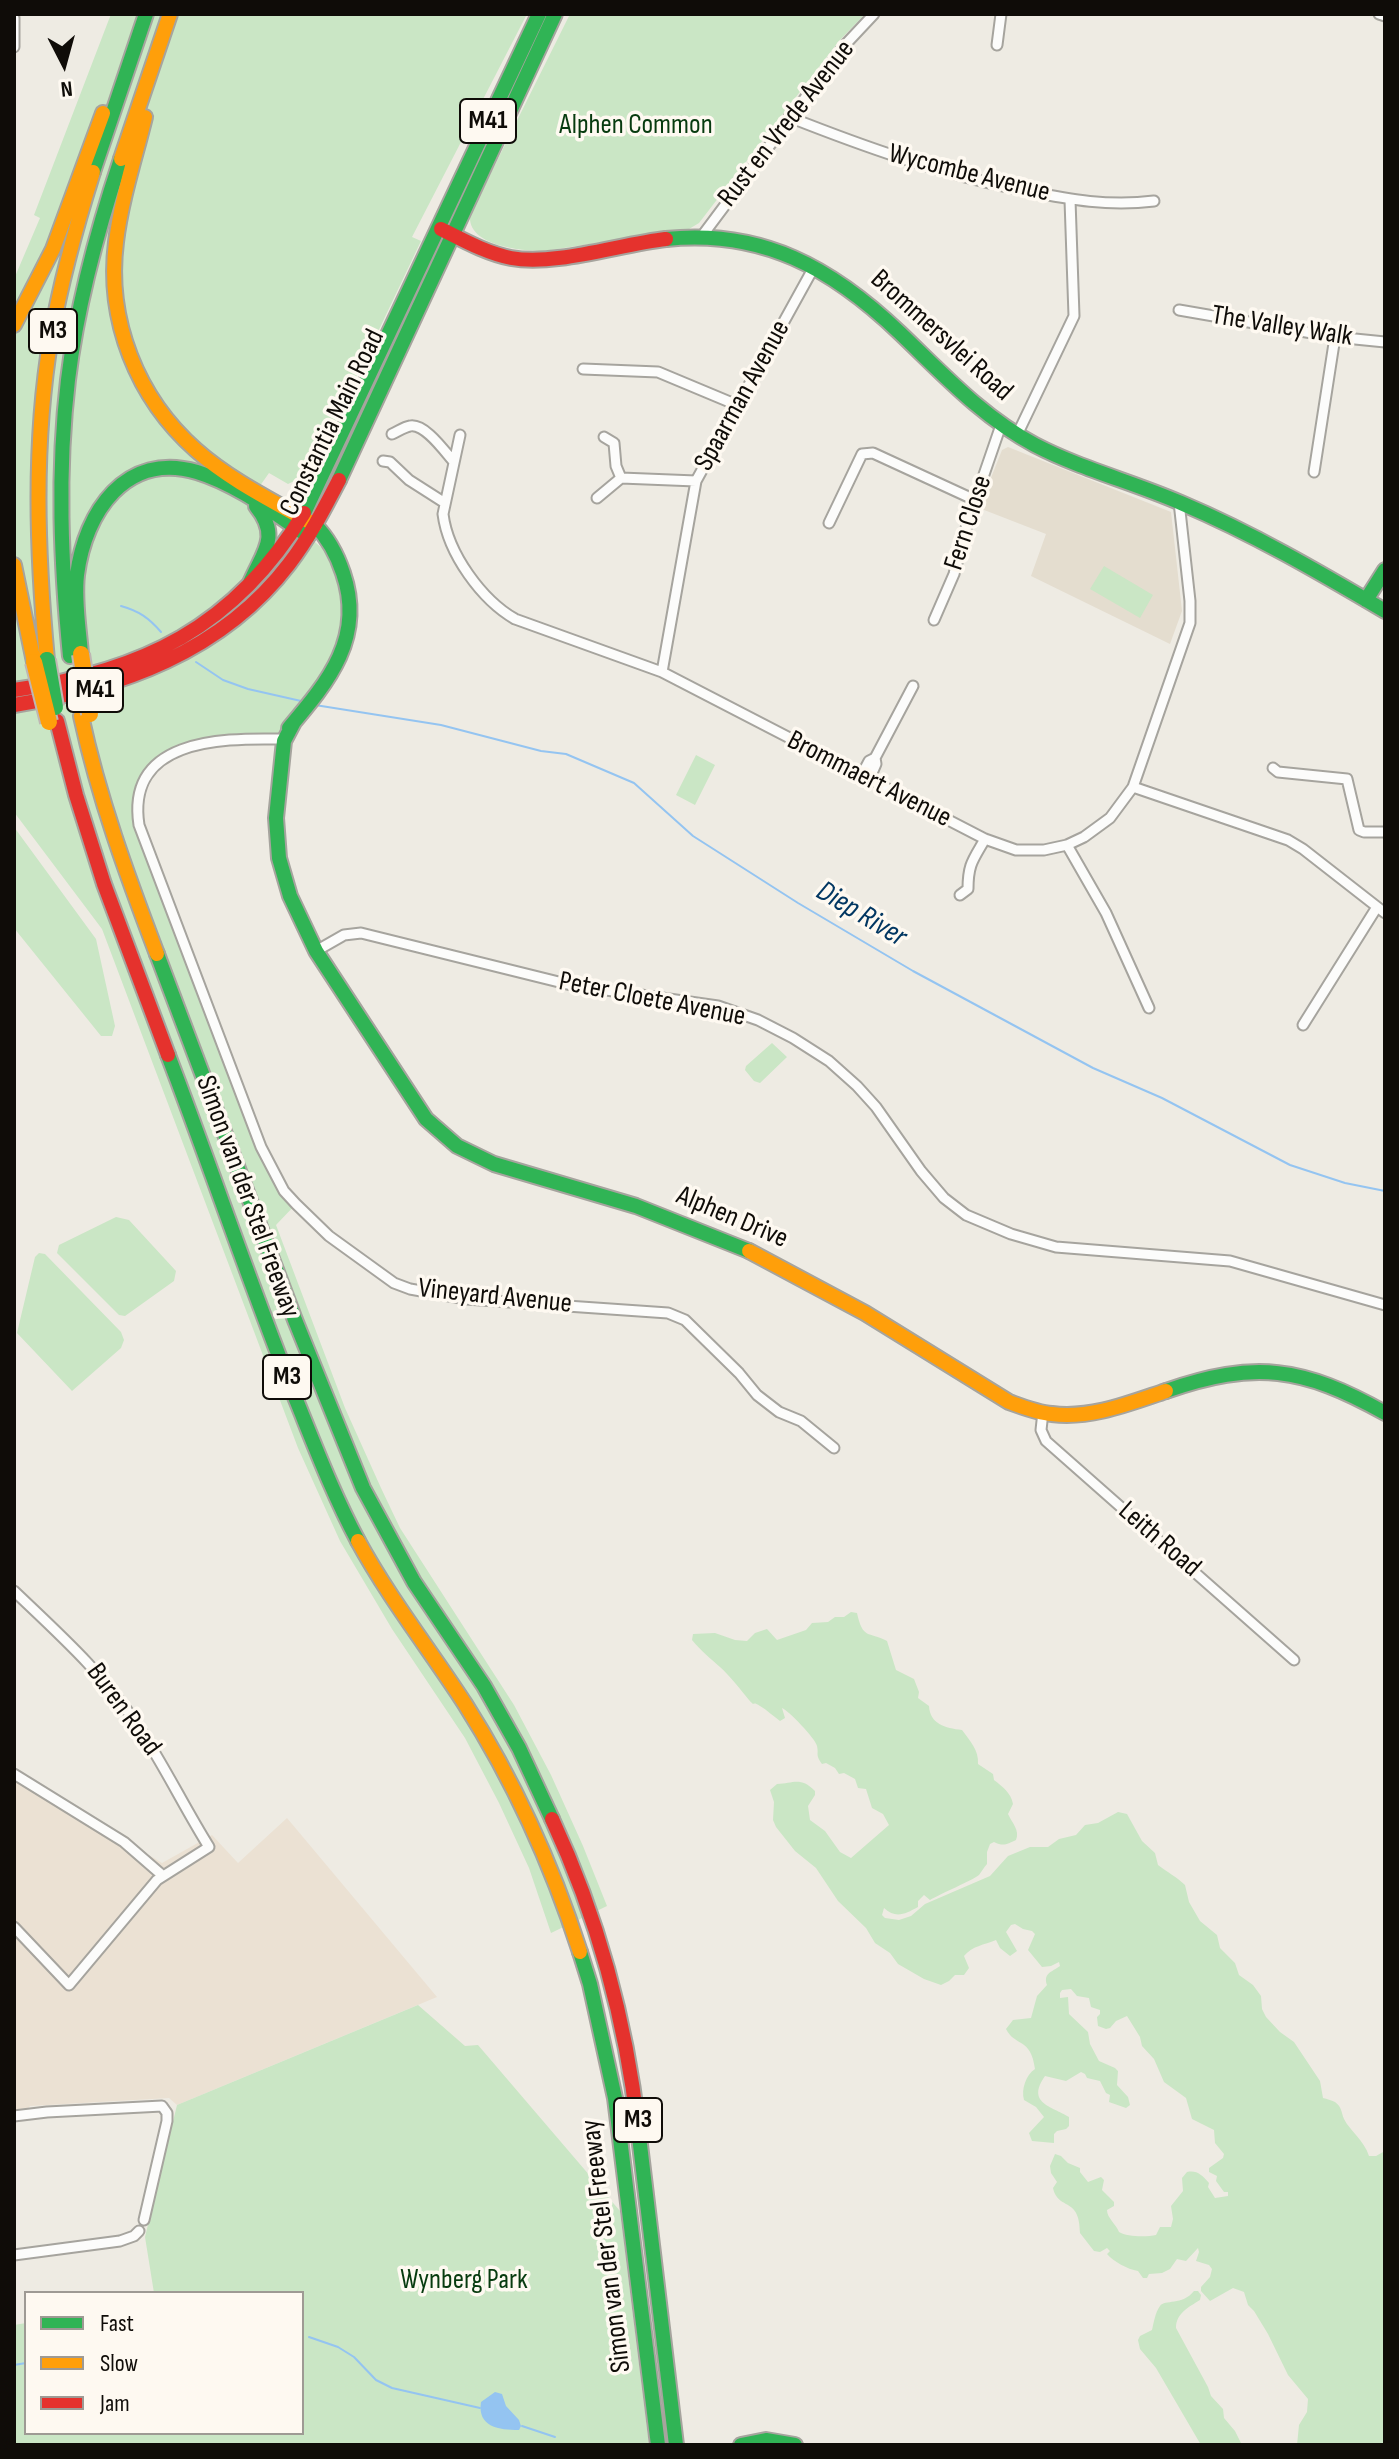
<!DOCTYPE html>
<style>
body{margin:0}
#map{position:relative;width:1399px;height:2459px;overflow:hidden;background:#eeebe3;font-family:"Sofia Sans Condensed",sans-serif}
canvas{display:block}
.frame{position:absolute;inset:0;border:16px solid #0f0c08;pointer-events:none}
.legend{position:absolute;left:24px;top:2291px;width:280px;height:144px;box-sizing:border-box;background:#fef9f1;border:2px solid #9e9a94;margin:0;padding:10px 14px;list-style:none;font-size:24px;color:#0f0c08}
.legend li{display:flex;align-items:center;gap:16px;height:40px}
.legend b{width:40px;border:2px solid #9e9a94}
.north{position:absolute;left:24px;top:24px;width:80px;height:80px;-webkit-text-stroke:6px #fef9f1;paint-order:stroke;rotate:174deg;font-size:22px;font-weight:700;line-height:32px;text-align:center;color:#0f0c08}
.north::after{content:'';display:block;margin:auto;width:28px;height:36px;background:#0f0c08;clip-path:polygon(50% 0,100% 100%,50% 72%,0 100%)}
</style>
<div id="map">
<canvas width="1399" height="2459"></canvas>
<div class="frame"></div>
<ul class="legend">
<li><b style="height:10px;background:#30b455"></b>Fast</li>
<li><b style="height:10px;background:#ff9f0a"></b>Slow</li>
<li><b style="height:10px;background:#e5322d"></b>Jam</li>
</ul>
<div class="north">N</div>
</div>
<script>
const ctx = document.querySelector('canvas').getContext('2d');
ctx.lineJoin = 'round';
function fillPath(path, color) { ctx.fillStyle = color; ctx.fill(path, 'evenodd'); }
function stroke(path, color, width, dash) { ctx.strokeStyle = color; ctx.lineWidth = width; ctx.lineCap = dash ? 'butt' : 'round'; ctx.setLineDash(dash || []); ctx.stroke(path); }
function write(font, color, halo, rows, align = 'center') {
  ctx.font = font + ' "Sofia Sans Condensed",sans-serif'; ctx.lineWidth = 7; ctx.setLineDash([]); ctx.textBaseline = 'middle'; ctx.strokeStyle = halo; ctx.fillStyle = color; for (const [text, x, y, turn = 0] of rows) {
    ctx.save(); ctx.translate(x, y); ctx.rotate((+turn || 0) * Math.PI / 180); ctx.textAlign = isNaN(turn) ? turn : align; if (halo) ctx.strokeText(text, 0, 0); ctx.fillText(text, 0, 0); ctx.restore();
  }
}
fillPath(new Path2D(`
 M1008 447 1171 512 1182 611 1170 644 1031 576 1046 534 979 508 1002 450Z`), '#e4ddcf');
fillPath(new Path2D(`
 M14 1778 95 1830 100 1825 162 1863 212 1835 238 1863 287 1818 437 1997 177 2105 169 2098 30 2106 27 2110H14Z`), '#ebe1d3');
fillPath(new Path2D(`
 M111 14H527L412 237 421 241 311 473 288 484 269 473 250 500 269 526 250 584 262 592 308 536 339 563 349 634 280 738 200 743 151 771 137 814 261 1147 296 1204 276 1225 345 1408 381 1488 400 1528 514 1705 551 1775 583 1846 607 1906 551 1933 529 1868 499 1803 465 1738 392 1629 340 1541 298 1448 102 929 14 812V279L40 218 34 215Z
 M570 14H865L839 41 699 223 689 229 544 251C521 251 467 246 470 215Z
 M1104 566 1153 595 1140 618 1090 589Z
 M696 755 715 765 695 805 676 795Z
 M14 827 96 939 115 1026 112 1036H101L14 928Z
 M772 1043 787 1057 760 1083 754 1081 745 1070 746 1066Z
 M116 1217 129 1220 176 1271 174 1281 125 1316 119 1315 57 1253 59 1245Z
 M39 1253 45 1254 121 1332 124 1340 121 1348 72 1391 17 1333 35 1257Z
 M851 1612 857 1613C863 1640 868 1631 887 1641L896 1670 914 1679 919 1692 918 1698 929 1706C930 1724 945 1728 962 1730 970 1741 979 1750 978 1764L993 1774 994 1780C1003 1787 1011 1793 1013 1804L1008 1814C1012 1823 1020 1830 1016 1840 1007 1844 1004 1847 994 1842L990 1844 987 1852V1864C984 1867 982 1871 979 1875 973 1880 940 1894 930 1900L924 1895 918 1901V1907C905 1914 896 1919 884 1908L882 1915 885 1918 899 1920 911 1916 925 1904 990 1876 1008 1856 1030 1847H1048L1059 1839 1076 1835 1085 1825 1098 1823 1118 1812 1127 1814 1142 1841 1155 1853 1158 1865C1167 1872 1177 1877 1185 1885L1189 1902 1200 1921 1217 1935 1220 1948 1235 1963 1239 1975 1253 1985 1261 1996 1262 2009 1266 2017 1280 2032 1294 2042 1320 2081 1323 2098C1327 2099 1331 2100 1335 2102 1342 2107 1341 2112 1344 2119 1350 2131 1364 2140 1369 2156H1376L1385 2151V2445H1297L1299 2425 1307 2412 1308 2399 1288 2375 1268 2334 1254 2311 1248 2305 1244 2292 1233 2288 1210 2301 1201 2291V2287L1210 2277 1212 2269 1209 2265 1196 2261 1199 2252 1198 2248 1186 2261 1177 2259 1170 2269 1162 2273 1149 2274 1147 2278H1143L1138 2271C1127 2269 1114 2262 1107 2254L1110 2251 1107 2248 1100 2252 1094 2251 1080 2233C1080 2196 1058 2211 1053 2188L1057 2182 1051 2173 1050 2166 1055 2154 1061 2156 1068 2163 1080 2168V2172L1088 2182 1101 2177 1104 2180 1102 2190 1114 2202V2206L1107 2210C1107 2218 1116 2224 1119 2232 1127 2237 1147 2237 1156 2235L1160 2227H1171L1173 2219 1171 2206 1183 2191 1182 2178 1187 2172C1197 2170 1202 2175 1209 2183L1208 2187 1215 2198 1228 2196V2192H1224L1216 2181 1217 2176 1209 2172V2168L1223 2158 1224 2154 1215 2143 1214 2130 1192 2119 1186 2098 1164 2082 1154 2059 1142 2046 1140 2037 1127 2016 1116 2021 1110 2028 1106 2029 1098 2026 1097 2017 1100 2014V2010L1091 2007 1089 1998 1077 1996 1071 1989 1062 1990 1060 1993V1998L1068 1997 1069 2014 1088 2032 1090 2044 1099 2061 1115 2068 1118 2071 1117 2085 1128 2097 1130 2105 1126 2108 1109 2102 1110 2095 1106 2093 1100 2081 1087 2078 1085 2074 1081 2072 1066 2081 1045 2076C1026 2103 1051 2106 1069 2117V2126L1066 2129 1057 2131 1054 2134V2143L1032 2141 1029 2133 1044 2117 1036 2107 1024 2100C1021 2089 1026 2075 1035 2069 1031 2037 1015 2047 1006 2029L1013 2020 1031 2018 1037 1996 1047 1985C1043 1973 1052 1972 1060 1966L1059 1962 1051 1966 1042 1967 1028 1950 1035 1934 1032 1931 1023 1929 1015 1924 1011 1925 1006 1932 1017 1951 1010 1956 1000 1948 996 1940C984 1945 972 1946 964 1956L969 1968 964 1975H955L949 1981 941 1985 924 1979 898 1964 890 1953 875 1943 866 1928 838 1901 816 1868 795 1851 776 1827 773 1820 774 1802 770 1790 777 1784C793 1784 800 1776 815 1791V1795L808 1806 810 1820 825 1831 840 1852 851 1858 889 1825 883 1814 872 1808 866 1789 858 1788 855 1779 844 1773 839 1774 835 1768 826 1763 822 1764C815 1754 819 1755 817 1746 816 1739 788 1710 782 1708L785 1718 780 1721C773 1716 767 1710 760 1706 751 1700 756 1708 749 1700 740 1689 730 1676 720 1667 710 1658 701 1651 692 1640L693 1634 715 1633 735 1640 747 1641 755 1633 767 1629 777 1640 806 1630 812 1623 828 1622 835 1617H844Z
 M418 2005 465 2046 478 2045 620 2211 649 2445H14V2325L26 2323V2433H302V2293H154L145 2237 177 2105Z
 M1194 2291H1198L1201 2295 1200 2300C1189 2307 1176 2313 1176 2328L1208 2387 1211 2396 1223 2409 1224 2418 1235 2431 1242 2445H1201L1156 2368 1140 2349 1138 2340 1140 2336 1152 2330C1154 2322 1155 2313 1160 2306 1165 2299 1182 2306 1194 2291Z`), '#cae6c5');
fillPath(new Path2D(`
 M495 2392 502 2394 506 2406 519 2420 521 2426 519 2430C499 2430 477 2427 481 2402Z`), '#94c4f1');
stroke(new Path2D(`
 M121 606C139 611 149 618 161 632
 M196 662 223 680 248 689 301 701
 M315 705 441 725 541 751 566 754 634 783 693 836 798 903 913 971 1093 1068 1162 1098 1290 1165 1345 1183 1385 1191
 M309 2337 338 2347 354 2357 376 2380 392 2388 480 2408
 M14 2365 26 2363
 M522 2426 555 2437`), '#94c4f1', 2);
const street = new Path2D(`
 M1379 14 1385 16
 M14 18V47
 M997 45 1001 14
 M789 117C865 147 941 174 1021 190 1068 199 1107 207 1154 201
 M702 236 844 46 874 14
 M1179 310 1335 337 1385 342
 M583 369 658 372 737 405
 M392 434C397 432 404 427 410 426 425 423 445 452 454 462
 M460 435 443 514C448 554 482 600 515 619L662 672 985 839 1016 850H1044L1067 845 1084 837 1110 818 1133 787 1190 623V601L1179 502
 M1017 435 1074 316 1070 200
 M604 437 614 443 616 466 621 478
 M383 461 390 462 409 480 445 503
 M1314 472 1335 337
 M597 498 621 478 696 481
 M829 523 862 454 873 453 975 500
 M934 620 954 574 968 521 1001 425
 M662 672 696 481 814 267
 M278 739C219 738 126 740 139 825L261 1147 284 1191 296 1204 329 1236 394 1283 410 1289 466 1299 668 1313 685 1320 739 1373 757 1395 779 1412 801 1421 834 1448
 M1273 768 1278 772 1347 779 1359 830 1364 832H1385
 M861 776 869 761 875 758
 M869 780 876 764 875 758 913 686
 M1133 787 1288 840 1303 849 1385 913
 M1067 845 1106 913 1149 1008
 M960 895 968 889C968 864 973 860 985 839
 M316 951 344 935 361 933 571 985 718 1006 758 1020 793 1038 829 1061 857 1086 876 1107 921 1171 944 1198 966 1215 1011 1234 1056 1247 1230 1261 1385 1305
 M1303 1025 1377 907
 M1043 1412 1041 1430 1046 1441 1294 1660
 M14 1591C59 1634 103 1673 138 1726 164 1765 184 1807 209 1847L157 1880 69 1985 14 1927
 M14 1774 124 1842 162 1875
 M14 2116 47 2112 162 2106 167 2113V2121L144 2220
 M14 2255 120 2241 134 2236 139 2231`);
const fast = new Path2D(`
 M93 172 146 14
 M666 239C762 229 832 268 900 333 942 373 982 417 1035 445 1081 469 1133 482 1181 503 1252 533 1319 572 1385 611
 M339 480 555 14
 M304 513 539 14
 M250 583C263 552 281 537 256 506
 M1366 600 1385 570
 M81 654C79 628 74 601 77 575 85 512 126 451 197 472 237 484 274 513 308 536
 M70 656C61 564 57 472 68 380 77 305 97 231 121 159
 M294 722 284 741 276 818 279 858 290 896 316 951 426 1119 457 1146 494 1164 636 1206 749 1251
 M289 728C329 681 365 637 343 573 337 555 328 538 315 525
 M157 954 295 1320 363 1488 414 1582 484 1686 519 1748 552 1819
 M168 1055C212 1170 251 1288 297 1402 316 1449 334 1496 358 1541
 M1166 1391C1255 1360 1303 1367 1385 1413
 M580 1952 590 1984 615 2098 658 2445
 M638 2128 676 2445
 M741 2445 766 2440 795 2445`);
const slow = new Path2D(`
 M145 117C135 158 121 200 116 242 106 320 137 398 196 450 231 481 275 502 315 525
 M121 159 170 14
 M14 325 53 249 103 113
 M14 565 34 662
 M47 660C37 553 33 444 51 337 61 281 76 226 93 172
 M81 716C99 799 127 875 157 954
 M749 1251 865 1313 1009 1402C1023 1407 1038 1413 1052 1414 1091 1419 1130 1403 1166 1391
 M358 1541C389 1598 430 1650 465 1704 514 1781 552 1865 580 1952`);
const jam = new Path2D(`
 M441 229C463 240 486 253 511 258 556 266 620 244 666 239
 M14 690C142 672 235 627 304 513
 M14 705C120 688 222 652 289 564 309 538 324 509 339 480
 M57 721 76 795 104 884 168 1055
 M552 1819C597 1916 626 2022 638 2128`);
stroke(street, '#a6a49e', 13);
stroke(fast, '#a6a49e', 18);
stroke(slow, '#a6a49e', 18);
stroke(jam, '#a6a49e', 18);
stroke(street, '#fcfcfb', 9);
stroke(fast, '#30b455', 14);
stroke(slow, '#ff9f0a', 14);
stroke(jam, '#e5322d', 14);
const fastBridge = new Path2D(`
 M47 660 55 707`);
const slowBridge = new Path2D(`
 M81 654 90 714
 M34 662 49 722`);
stroke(fastBridge, '#bfb6b3', 20, []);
stroke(slowBridge, '#bfb6b3', 20, []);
stroke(fastBridge, '#30b455', 16);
stroke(slowBridge, '#ff9f0a', 16);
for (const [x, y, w] of [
 [488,121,56],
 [53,331,48],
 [95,690,56],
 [287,1377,48],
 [638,2120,48]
]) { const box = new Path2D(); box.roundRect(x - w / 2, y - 22, w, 44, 6); ctx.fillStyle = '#fef9f1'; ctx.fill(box); stroke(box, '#0f0c08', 2); }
write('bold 26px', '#0f0c08', null, [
 ["M41",488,121],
 ["M3",53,331],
 ["M41",95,690],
 ["M3",287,1377],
 ["M3",638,2120]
]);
write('28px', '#0f0c08', '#fef9f1', [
 ["Rust en Vrede Avenue",787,124,-52],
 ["Wycombe Avenue",969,174,14],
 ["The Valley Walk",1282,327,9],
 ["Brommersvlei Road",941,336,42],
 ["Spaarman Avenue",743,396,-61],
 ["Constantia Main Road",333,423,-64],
 ["Fern Close",969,523,-72],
 ["Brommaert Avenue",869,780,27],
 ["Peter Cloete Avenue",652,1000,11],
 ["Simon van der Stel Freeway",247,1197,70],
 ["Alphen Drive",732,1218,23],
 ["Vineyard Avenue",495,1297,6],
 ["Leith Road",1159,1540,41],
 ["Buren Road",123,1710,54],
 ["Simon van der Stel Freeway",607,2246,-97]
]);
write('28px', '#073b0f', '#fef9f1', [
 ["Alphen Common",636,126],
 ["Wynberg Park",464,2281]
]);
write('italic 30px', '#023762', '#fef9f1', [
 ["Diep River",861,915,31]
]);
</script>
